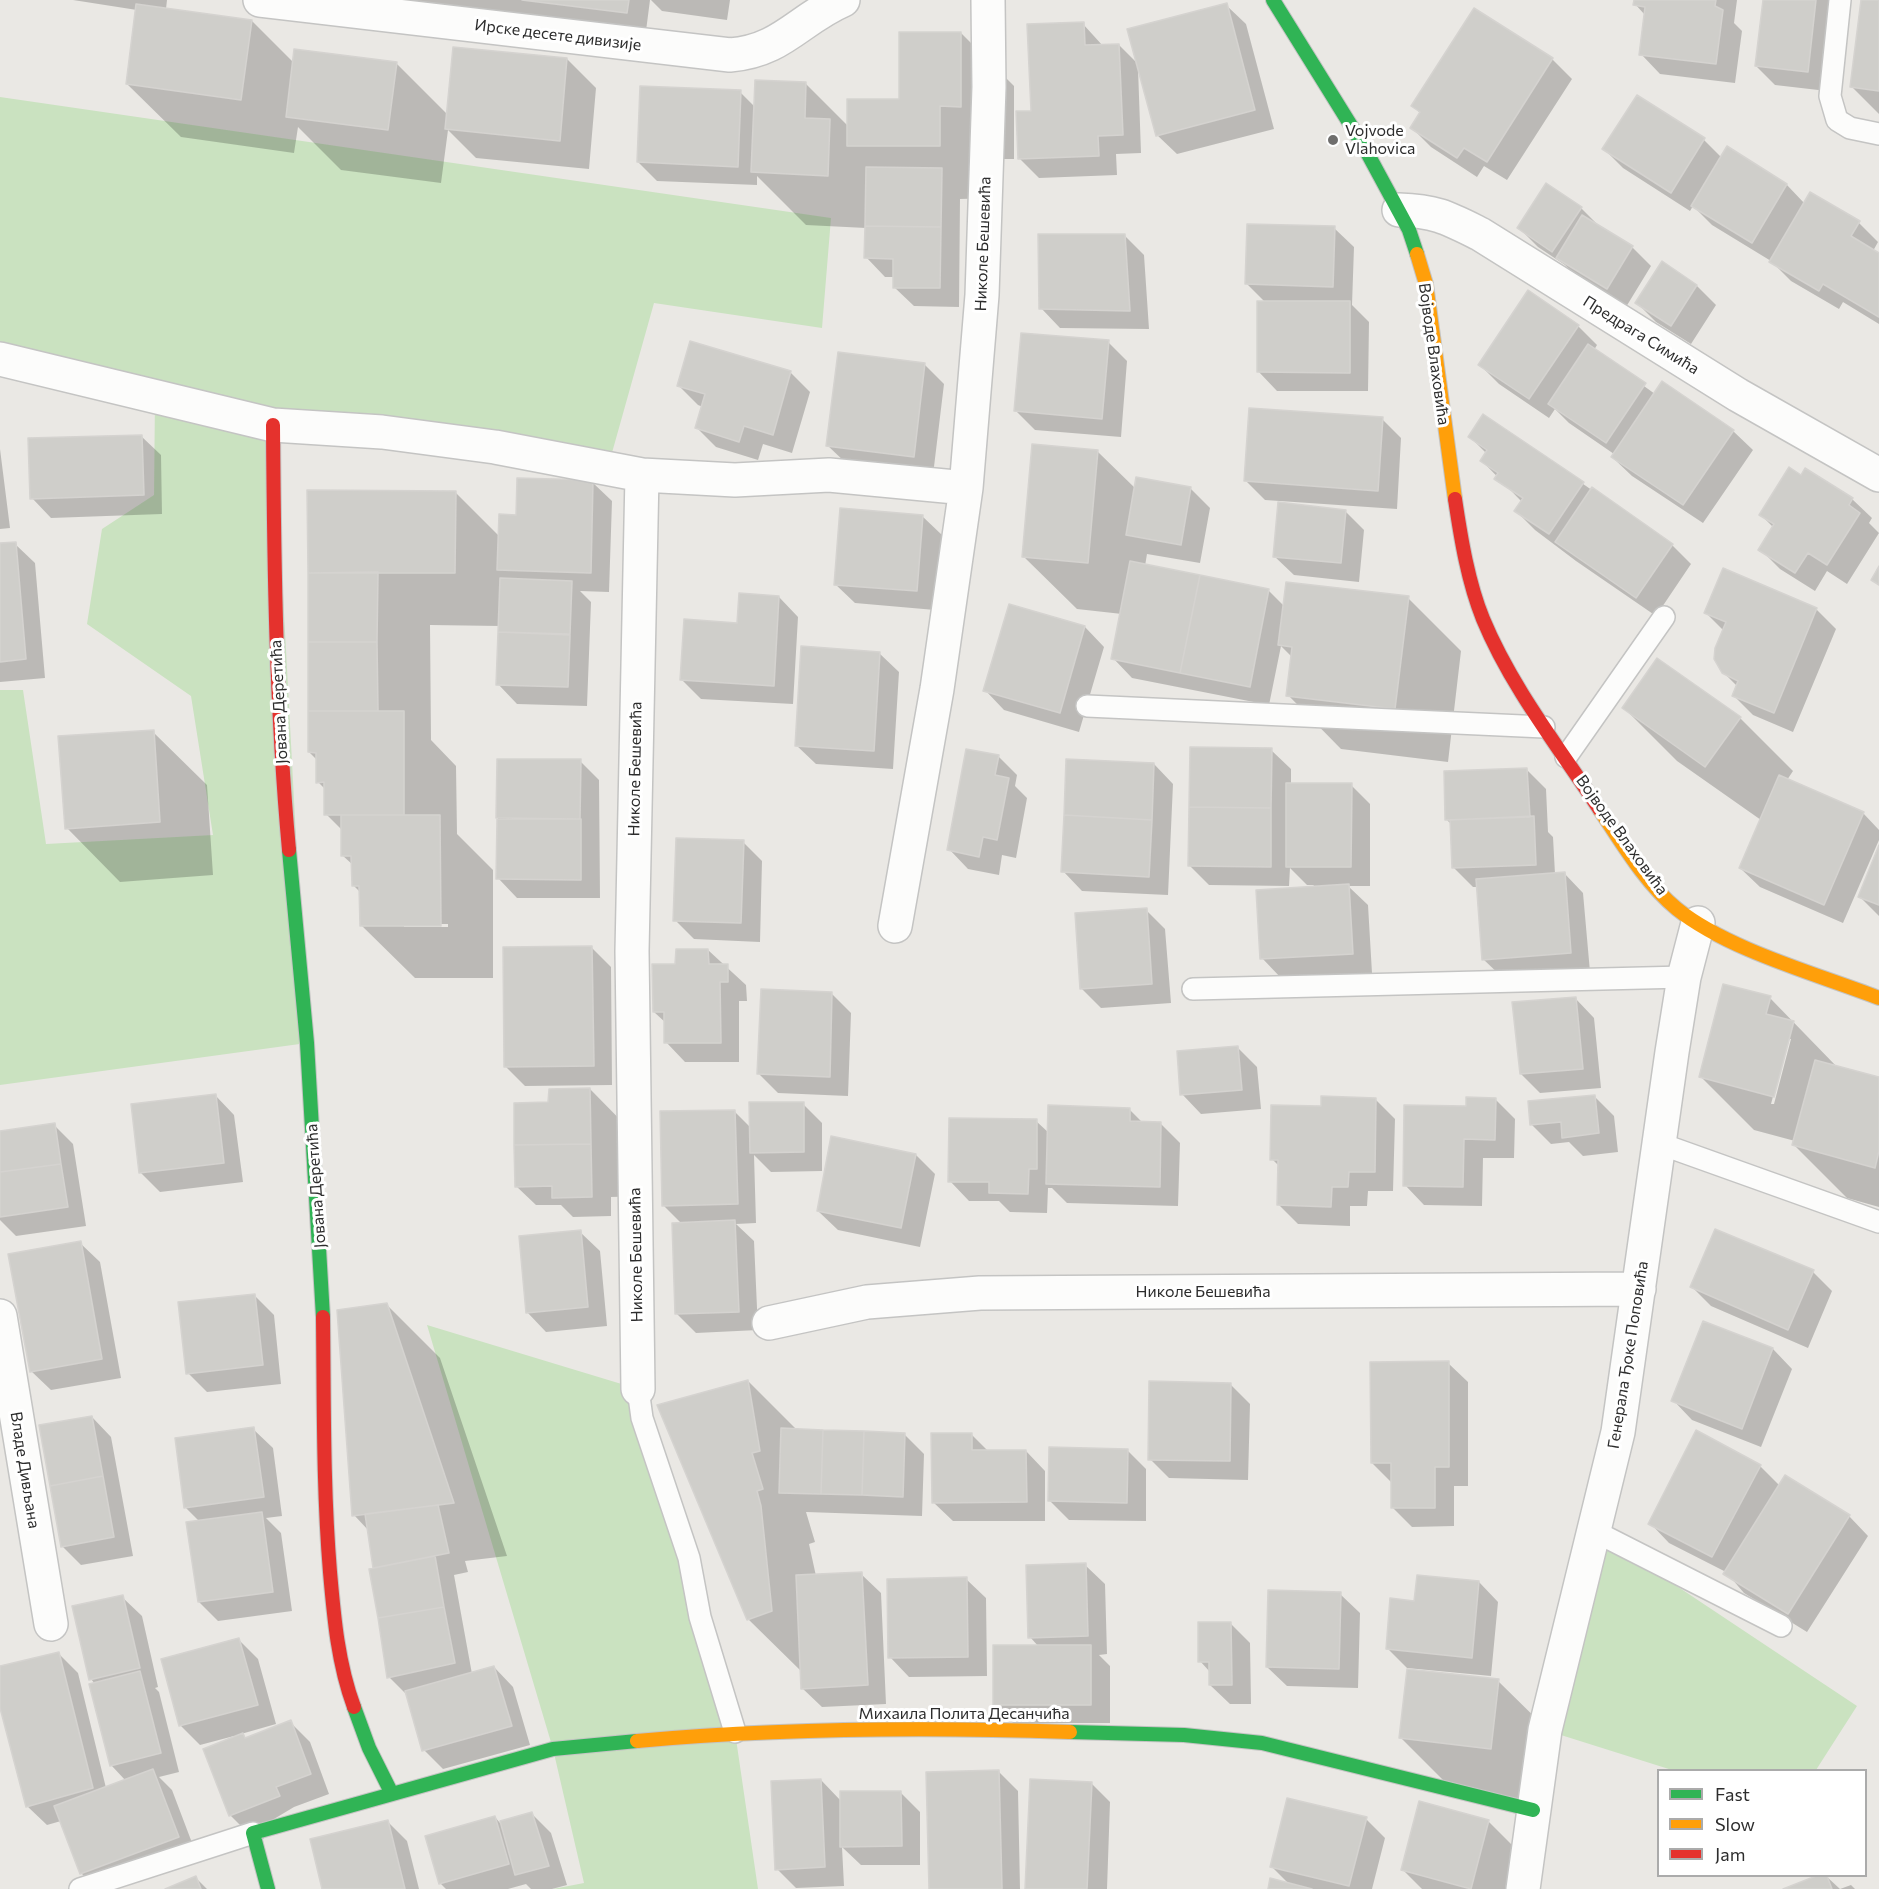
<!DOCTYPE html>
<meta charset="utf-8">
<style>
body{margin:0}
#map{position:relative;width:1879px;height:1889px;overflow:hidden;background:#eae8e4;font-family:Commissioner,sans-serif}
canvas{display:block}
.legend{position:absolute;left:1657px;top:1769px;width:210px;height:108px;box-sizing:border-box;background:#fff;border:2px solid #ababab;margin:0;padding:8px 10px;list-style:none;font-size:18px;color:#2d2d2d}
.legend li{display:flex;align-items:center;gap:12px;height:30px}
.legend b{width:30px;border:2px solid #ababab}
</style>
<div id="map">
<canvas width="1879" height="1889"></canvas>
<ul class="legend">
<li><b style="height:8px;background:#30b455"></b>Fast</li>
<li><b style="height:8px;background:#ff9f0a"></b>Slow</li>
<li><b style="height:8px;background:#e5322d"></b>Jam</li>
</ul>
</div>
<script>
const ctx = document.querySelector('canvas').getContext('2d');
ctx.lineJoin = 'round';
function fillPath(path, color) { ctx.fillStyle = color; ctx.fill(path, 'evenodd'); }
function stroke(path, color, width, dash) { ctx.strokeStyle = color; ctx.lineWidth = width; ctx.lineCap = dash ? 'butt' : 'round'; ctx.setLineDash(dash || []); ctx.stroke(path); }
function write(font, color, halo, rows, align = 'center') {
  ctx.font = font + ' Commissioner,sans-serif'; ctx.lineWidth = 6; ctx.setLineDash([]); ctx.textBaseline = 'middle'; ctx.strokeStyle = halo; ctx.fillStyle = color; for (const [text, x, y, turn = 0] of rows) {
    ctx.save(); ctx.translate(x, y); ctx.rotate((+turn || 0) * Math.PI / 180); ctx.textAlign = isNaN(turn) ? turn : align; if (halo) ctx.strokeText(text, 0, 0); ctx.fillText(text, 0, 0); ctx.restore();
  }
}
fillPath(new Path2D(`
 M0 97 831 218 822 328 654 303 608 467 274 425 307 1043 0 1085V690H23L46 844 213 835 191 696 87 624 102 529 154 495 155 397 0 359Z
 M427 1325 638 1389 735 1732 758 1889H553L584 1883 553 1749Z
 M1594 1531 1857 1706 1816 1770H1672L1545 1730Z`), '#cae2c0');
fillPath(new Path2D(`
 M73 0H167L166 9 252 21 294 63H396L448 115 567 59 596 88 589 169 476 158 448 130 441 183 341 170 298 127 294 153 181 137 127 84 137 10Z
 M393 0H650L646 31Z
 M651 0H730L727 20 662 11Z
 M1635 0H1737L1734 23 1742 31 1735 83 1660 74 1641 54 1645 15 1635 4Z
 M1764 0H1837L1827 91 1775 85 1756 66Z
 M1863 0H1879V114L1851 86Z
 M1226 5 1246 24 1274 129 1177 154 1157 135 1138 68 1141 153 1116 154 1117 175 1039 178 1020 159 1033 113 1083 24 1103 46 1119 45 1139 65Z
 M1474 10 1552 59 1572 79 1507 180 1484 166 1477 177 1431 147 1412 128 1421 114 1413 106Z
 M961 33 1014 86V159H993V198L960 199 959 307 914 306 894 287V277H885L866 257V228L806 225 757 176V185L657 181 638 162 740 92 755 107 805 83 848 126 901 100Z
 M1637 97 1704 140 1722 158 1728 149 1787 185 1805 204 1859 223 1878 242 1873 251 1879 254V324L1843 302 1839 309 1791 281 1771 261 1712 225 1693 206 1690 211 1623 168 1604 149Z
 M1581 208 1600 227 1632 247 1651 266 1626 307 1577 277 1565 265 1538 247 1519 228Z
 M1334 228 1354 247 1352 305 1369 322 1368 391H1277L1258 371 1265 302 1247 284Z
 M1125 236 1144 255 1149 329 1060 328 1041 308Z
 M1662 264 1697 286 1716 305 1691 344 1656 322 1637 303Z
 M1578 326 1597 345 1594 350 1655 394 1733 431 1753 450 1703 523 1632 476 1612 457 1614 454 1569 423 1555 409 1549 418 1499 384 1480 365Z
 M1108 342 1127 361 1121 437 1035 430 1015 410Z
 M691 343 791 373 810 392 792 453 763 444 758 460 716 447 697 428 703 407 698 405 679 386Z
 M925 365 944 384 933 475 847 464 827 445Z
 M1484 416 1672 545 1691 564 1656 616 1576 561 1535 530 1516 511 1522 502 1482 461 1487 454 1470 437Z
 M1382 419 1401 438 1397 509 1265 500 1246 481Z
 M141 436 161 455 162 514 51 518 32 498Z
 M0 449 10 528 0 529Z
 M1098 452 1136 489 1190 488 1210 508 1200 563 1147 554 1145 566 1268 590 1285 607 1408 598 1461 651 1448 762 1341 749 1288 695 1292 657 1281 646 1269 705 1132 678 1113 658 1122 614 1077 609 1023 556Z
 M1802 477 1852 499 1872 518 1869 523 1879 533 1847 584 1827 571 1815 591 1780 569 1760 549 1774 528 1761 515Z
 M592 482 612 501 609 592 580 591 591 602 587 706 517 704 498 684 500 626 430 625 431 740 456 766 457 834 493 870V978H415L361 925V893L353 885V865L342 855 343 831 326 814V790L318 782 317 760 309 752V492H455L499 536 518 517ZM404 924H448V927H404Z
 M1345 511 1364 530 1359 582 1294 575 1274 556Z
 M922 516 942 535 935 610 855 603 835 584Z
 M15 544 35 563 45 678 0 682V545Z
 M779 597 798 617 793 704 701 699 681 679 739 624Z
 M1816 609 1836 629 1793 732 1753 715 1734 696 1737 686 1723 672 1724 631 1706 613Z
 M1085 627 1104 647 1079 732 1004 710 985 690Z
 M879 653 899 672 893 769 816 764 796 745Z
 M1624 708 1740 718 1793 771 1787 780 1863 813 1879 830V840L1843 923 1760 887 1740 868 1761 820 1677 761Z
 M153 732 207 785 213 875 120 882 67 828Z
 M1271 750 1291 769V784L1351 785 1370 804V886H1348L1368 905 1372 973 1281 978 1262 958 1314 885H1307L1290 868 1289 886 1209 885 1190 866Z
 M998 756 1017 775 1015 786 1027 798 1016 858 1002 855 999 875 968 869 949 849Z
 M498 760 580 761 599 780 600 898H517L498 878Z
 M1154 764 1173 784 1168 895 1082 891 1063 871Z
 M1527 770 1546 789 1548 832 1553 837 1555 874 1564 873 1583 893 1590 972 1503 978 1483 959 1478 887H1473L1454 868 1452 825 1447 820Z
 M743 842 762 861 760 942 694 939 675 920Z
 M1879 849V916L1859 896Z
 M1146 910 1165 929 1171 1003 1101 1008 1081 988Z
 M592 948 611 967 612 1085 525 1086 506 1067Z
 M708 950 746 985 747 1001H739V1062H685L666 1042V1023L654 1012 677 966Z
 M832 994 851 1013 848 1096 778 1093 759 1074Z
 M1575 998 1594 1018 1601 1088 1540 1093 1521 1074Z
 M1770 998 1838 1068 1879 1078V1207L1847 1198 1794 1145 1795 1141 1754 1130 1701 1077ZM1788 1039H1791L1774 1104H1771Z
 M1238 1048 1257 1067 1261 1109 1201 1114 1182 1094Z
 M590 1089 643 1143 644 1196 611 1197V1216L573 1217 561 1205H536L516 1186Z
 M215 1095 234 1115 243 1182 160 1192 141 1173Z
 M1594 1096 1614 1116 1618 1152 1583 1156 1569 1142 1551 1144 1531 1124Z
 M1375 1099 1395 1119 1393 1191H1368L1367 1206H1350V1226L1298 1224 1279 1205 1280 1167 1272 1159 1322 1108Z
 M1495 1099 1515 1119 1514 1158H1483L1482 1206 1424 1205 1405 1185 1467 1108Z
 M803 1104 822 1123V1171L771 1172 754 1155 756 1223 736 1224 754 1241 758 1330 696 1333 677 1314 682 1224 664 1206 734 1111 751 1128Z
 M1129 1109 1143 1123 1161 1124 1180 1143 1178 1206 1067 1203 1052 1188H1048L1047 1213 1010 1212 999 1201H969L950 1181 1036 1121 1049 1133Z
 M54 1125 73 1144 86 1226 16 1236 0 1220V1132Z
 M916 1155 935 1174 920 1247 838 1230 818 1211Z
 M580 1232 600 1251 607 1326 546 1332 527 1312Z
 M80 1243 100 1262 121 1378 51 1390 31 1371Z
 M1813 1272 1832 1291 1808 1348 1711 1306 1692 1287Z
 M254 1295 274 1315 281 1384 207 1392 188 1373Z
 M386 1304 440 1358 507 1556 465 1561 468 1572 454 1575 472 1674 494 1667 513 1687 530 1745 443 1769 424 1750 408 1696 389 1677 369 1531 354 1515Z
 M1704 1323 1773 1349 1792 1369 1761 1447 1692 1420 1673 1400Z
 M1448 1363 1468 1382V1486H1454V1526L1412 1527 1392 1507V1483L1372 1463Z
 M748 1381 797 1430 904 1434 924 1454 922 1516 806 1512 815 1542 809 1544 816 1576 861 1574 881 1593 886 1704 822 1707 802 1688V1672L748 1619Z
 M1230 1384 1250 1404 1248 1480 1169 1478 1150 1459Z
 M92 1417 111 1437 133 1556 81 1565 62 1546Z
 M253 1429 273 1448 282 1516 266 1518 281 1533 292 1611 218 1621 199 1602 200 1522 186 1508 177 1439Z
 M971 1434 988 1451H1026L1045 1471V1521H953L933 1502Z
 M1127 1450 1146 1469V1521L1069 1520 1050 1501Z
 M1760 1466 1780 1486 1849 1516 1868 1536 1807 1632 1744 1593 1726 1572 1669 1543 1650 1523Z
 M1085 1565 1105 1584 1107 1654 1099 1655 1110 1666V1723H1013L994 1704 1039 1647 1030 1637Z
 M966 1579 986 1598 987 1676 909 1677 890 1657Z
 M1479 1582 1498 1602 1491 1676 1407 1668 1387 1648 1415 1602Z
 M1340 1594 1360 1613 1358 1688 1287 1686 1267 1667Z
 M122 1597 142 1616 158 1687 155 1688 159 1692 179 1772 159 1777 172 1790 197 1856 97 1889 81 1873 61 1821 47 1825 27 1806 0 1702V1667L58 1653 78 1673 106 1788 126 1781 111 1765 95 1684 91 1679Z
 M1230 1623 1250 1643 1251 1704H1230L1210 1685V1672L1200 1661Z
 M239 1640 258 1659 276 1724 241 1734 246 1739 290 1722 310 1742 329 1794 294 1807 249 1834 230 1815 234 1736 200 1745 181 1726Z
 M1498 1681 1552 1734 1544 1801 1454 1791 1401 1738Z
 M999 1772 1018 1791 1020 1889H931Z
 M821 1780 841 1801 900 1792 920 1812V1865H861L842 1847 844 1886 796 1888 777 1869Z
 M1091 1783 1110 1802 1107 1889H1027Z
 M532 1814 551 1833 567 1885 552 1889H531L526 1884 508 1889H446L440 1883 495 1817 500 1823Z
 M1366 1819 1385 1838 1372 1889H1269L1290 1885 1271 1866Z
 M1488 1821 1526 1859 1518 1889H1422L1403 1870Z
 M388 1822 407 1841 419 1889H323Z
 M1820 1876H1826L1840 1889 1851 1885 1855 1889H1787Z
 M196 1878 207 1889H169Z`), '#0003');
const building = new Path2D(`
 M522 0H629L627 13Z
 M1634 0H1716L1715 6 1723 10 1716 64 1639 55 1645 7 1633 5Z
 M1763 0H1816L1808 72 1755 66Z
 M1861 0H1879V91L1850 87Z
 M1227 3 1255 110 1156 136 1127 29Z
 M136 4 252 20 241 100 126 84Z
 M1474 8 1553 58 1487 162 1464 148 1457 158 1410 128 1420 112 1411 106Z
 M1084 22 1085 45 1119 44 1123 135 1098 136 1099 156 1018 159 1016 111H1031L1027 24Z
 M899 32H961V107L940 106V146H847V99H899Z
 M453 47 567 58 560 141 445 129Z
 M294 49 397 62 388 130 286 117Z
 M755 80 806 82 805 118 830 119 828 176 751 172Z
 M640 86 741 90 738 167 637 162Z
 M1637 95 1705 138 1671 193 1602 149Z
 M1727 146 1787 184 1752 243 1691 206Z
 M866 167 942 168 941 227 865 226Z
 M1546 183 1582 207 1552 252 1517 228Z
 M1810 192 1860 221 1851 236 1879 253V317L1823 284 1819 291 1769 262Z
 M1582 215 1633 246 1607 289 1556 258Z
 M1247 224 1335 226 1333 287 1245 284Z
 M865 226 941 227 940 288H893V259L864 258Z
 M1038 234H1125L1130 311 1039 309Z
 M1662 261 1697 285 1671 326 1635 303Z
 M1528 290 1579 325 1529 399 1478 365Z
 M1257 301H1350V373L1257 372Z
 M1021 333 1109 340 1102 419 1014 411Z
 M690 341 791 371 773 435 744 426 739 442 695 428 705 394 677 386Z
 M1588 344 1646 383 1606 443 1548 404Z
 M838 352 925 363 914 457 826 446Z
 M1662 381 1734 430 1683 505 1611 457Z
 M1249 408 1383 417 1378 491 1244 481Z
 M1483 414 1584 482 1549 534 1514 511 1523 498 1494 479 1498 473 1480 461 1487 450 1468 437Z
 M142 435 144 495 30 499 28 438Z
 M1032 444 1098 450 1088 563 1022 557Z
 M1789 467 1801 475 1805 468 1853 498 1849 505 1860 513 1827 565 1808 553 1795 573 1758 550 1774 524 1759 515Z
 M1136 477 1191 487 1181 545 1126 535Z
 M517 478 593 480 591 573 497 570 499 514 516 515Z
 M1592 487 1673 544 1636 598 1555 542Z
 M307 490 456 491 455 573H308Z
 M1278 502 1346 510 1341 563 1273 557Z
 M840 508 923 515 917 591 834 585Z
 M16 542 26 659 0 662V543Z
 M1130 561 1200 575 1180 673 1111 659Z
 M1879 566V585L1871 580Z
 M1723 568 1817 608 1774 713 1732 696 1738 681 1722 673 1714 659 1715 648 1726 622 1704 613Z
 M378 572 377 642H308V573Z
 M1200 575 1269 589 1250 687 1180 673Z
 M500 578 572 581 570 634 498 632Z
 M1286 582 1409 596 1395 709 1286 696 1292 647 1278 645Z
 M739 593 779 596 774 686 680 680 684 619 737 623Z
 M1009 604 1085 626 1060 713 983 691Z
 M498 632 570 635 568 687 496 685Z
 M308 642H377L378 711H308Z
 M801 646 880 652 874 751 795 746Z
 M1657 658 1741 717 1705 767 1622 708Z
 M308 711H404V815H324V782L316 783V753L308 752Z
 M154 730 160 822 65 829 58 736Z
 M1190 747 1272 748 1271 808 1189 807Z
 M966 749 999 755 995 775 1009 778 997 840 983 837 979 857 947 850Z
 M497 759H581L580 819 496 818Z
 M1066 759 1154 763 1152 820 1064 815Z
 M1527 768 1530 817 1445 820 1444 771Z
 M1779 775 1864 812 1824 905 1739 868Z
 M1286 783H1352L1351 867H1286Z
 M1189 807 1271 808V867L1188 866Z
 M341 815H440L441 926H360L359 886H352L351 856H341Z
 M1064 815 1152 820 1149 877 1061 872Z
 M1534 816 1536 865 1452 868 1450 820Z
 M497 819H581V880L496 879Z
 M676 838 744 840 741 923 673 921Z
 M1879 845V905L1858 897Z
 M1565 872 1571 953 1482 960 1476 879Z
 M1349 884 1353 954 1260 959 1256 890Z
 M1147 908 1152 984 1080 989 1075 913Z
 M592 946 594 1066 504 1067 503 947Z
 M676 949H708L709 964H728V982H720L721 1043H664V1012H653L652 964H675Z
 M1723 984 1771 996 1766 1014 1794 1021 1774 1097 1699 1077Z
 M761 989 832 992 830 1077 757 1074Z
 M1576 997 1583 1069 1520 1074 1512 1002Z
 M1238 1046 1242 1090 1180 1095 1177 1051Z
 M1815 1060 1879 1077V1151L1875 1168 1792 1145Z
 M590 1088 591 1144 514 1145V1103L548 1102 549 1089Z
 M216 1094 224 1163 139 1173 131 1104Z
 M1595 1095 1599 1133 1562 1138 1561 1122 1530 1125 1528 1101Z
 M1321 1096 1376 1098 1375 1172H1349L1348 1187H1332L1331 1207 1277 1205 1278 1160H1270L1271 1105 1321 1106Z
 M1466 1097 1496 1098 1495 1140 1464 1139 1463 1187 1403 1186 1404 1105 1466 1106Z
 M749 1102H804V1152L750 1153Z
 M1048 1105 1130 1108V1121L1161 1122 1160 1187 1046 1184Z
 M735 1110 738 1204 662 1206 660 1111Z
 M949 1118 1037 1119V1169H1029L1028 1194 989 1193V1182H948Z
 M55 1123 61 1164 0 1172V1131Z
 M831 1136 916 1154 901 1228 817 1211Z
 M591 1144 592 1197 552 1198V1186L515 1187 514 1145Z
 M61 1164 68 1207 0 1217V1172Z
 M735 1220 739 1312 675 1314 672 1223Z
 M1715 1229 1814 1270 1788 1330 1690 1287Z
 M581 1230 588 1307 526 1313 519 1236Z
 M81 1241 102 1359 30 1372 8 1254Z
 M255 1294 263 1365 186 1374 178 1302Z
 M387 1303 454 1503 352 1516 337 1310Z
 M1703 1321 1773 1348 1742 1429 1671 1401Z
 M1449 1361V1467H1435V1508H1391V1463H1371L1370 1362Z
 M748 1380 760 1451 752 1453 763 1489 757 1491 761 1506 772 1611 747 1620 657 1405Z
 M1149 1381 1231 1383 1230 1461 1148 1460Z
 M92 1416 103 1476 50 1486 39 1425Z
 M254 1427 264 1497 184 1508 175 1438Z
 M781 1428 823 1430 821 1494 779 1493Z
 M823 1430 864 1431 862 1495 821 1494Z
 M1696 1430 1761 1465 1712 1557 1648 1524Z
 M864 1431 905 1433 903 1497 862 1495Z
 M931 1433H972V1450H1026L1027 1502 932 1503Z
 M1049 1447 1128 1449 1127 1503 1048 1501Z
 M1785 1475 1850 1515 1788 1614 1723 1574Z
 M103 1476 114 1537 61 1547 50 1486Z
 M438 1505 449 1553 373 1568 365 1514Z
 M262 1512 273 1592 198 1602 186 1522Z
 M435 1556 444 1607 378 1618 369 1569Z
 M1086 1563 1088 1636 1028 1638 1026 1565Z
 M862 1572 868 1685 801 1689 796 1575Z
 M1417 1575 1479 1581 1472 1658 1386 1649 1390 1598 1414 1601Z
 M967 1577 968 1657 888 1658 887 1579Z
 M1268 1590 1341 1592 1339 1669 1266 1667Z
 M123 1595 140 1668 89 1680 72 1606Z
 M444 1607 455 1663 387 1678 378 1618Z
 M1198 1622H1231L1232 1685H1209V1662H1198Z
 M239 1638 258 1705 179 1726 161 1659Z
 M993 1645H1091V1705H993Z
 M59 1652 93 1788 26 1807 0 1708V1666Z
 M494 1666 512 1726 422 1751 405 1691Z
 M1407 1669 1499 1679 1491 1749 1399 1738Z
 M140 1671 161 1753 110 1766 89 1684Z
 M291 1720 311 1774 276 1787 280 1796 229 1816 203 1749 243 1733 245 1738Z
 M153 1769 179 1837 80 1874 54 1806Z
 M999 1770 1002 1889H929L926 1772Z
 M821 1779 825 1867 775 1870 771 1781Z
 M1030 1779 1092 1782 1087 1889H1025Z
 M840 1791H901L902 1846 840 1847Z
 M1287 1798 1367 1817 1349 1886 1270 1867Z
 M1419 1801 1489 1820 1471 1889 1401 1870Z
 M532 1812 549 1866 515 1875 500 1821Z
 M495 1816 509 1864 439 1884 425 1836Z
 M388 1820 405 1889H322L310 1839Z
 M196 1876 201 1889H165Z
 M1816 1876H1827L1832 1889H1783Z
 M1270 1878 1312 1889H1268Z`);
fillPath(building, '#cfceca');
stroke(building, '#d5d3d0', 1.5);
const lane = new Path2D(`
 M1840 0 1830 96 1837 120 1850 128 1879 134
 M1087 706 1544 727
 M1566 757 1664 617
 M1193 989 1684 977
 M1658 1143 1879 1222
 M638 1389 642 1418 689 1558 700 1617 735 1732
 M1594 1531 1781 1626
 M80 1889 253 1833`);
const street = new Path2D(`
 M260 0 730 55C782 51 799 19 843 0
 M1399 210C1436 211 1448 218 1480 234L1738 395 1879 475
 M0 359 273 425 382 432 495 447 642 475 735 480 829 475 966 488
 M895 926 937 689 966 488 982 295 989 87 988 0
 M0 1316 51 1624
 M769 1323 867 1302 980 1293 1639 1289
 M638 1389 632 951 642 475
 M1523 1889 1545 1730 1618 1432 1672 1052 1684 977 1698 923`);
const fast = new Path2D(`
 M1273 0 1363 145 1409 230 1417 254
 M289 850 307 1043 323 1317
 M354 1707 369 1748 392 1794
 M1070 1732 1184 1735 1262 1743 1533 1810
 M268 1889 253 1833 553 1749 637 1741`);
const slow = new Path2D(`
 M1417 254 1426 284 1455 499
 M1600 810C1622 843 1646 884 1677 909 1728 950 1817 974 1879 998
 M637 1741C781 1728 925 1727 1070 1732`);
const jam = new Path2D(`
 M273 425C274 567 276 708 289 850
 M1455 499C1461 539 1468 582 1483 619 1511 687 1560 749 1600 810
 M323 1317C324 1402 323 1488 330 1572 334 1618 338 1664 354 1707`);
stroke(lane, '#c4c4c3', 24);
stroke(street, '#c4c4c3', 36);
stroke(fast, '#c4c4c3', 16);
stroke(slow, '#c4c4c3', 16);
stroke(jam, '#c4c4c3', 16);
stroke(lane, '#fcfcfb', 21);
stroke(street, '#fcfcfb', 33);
stroke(fast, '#30b455', 14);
stroke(slow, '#ff9f0a', 14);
stroke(jam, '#e5322d', 14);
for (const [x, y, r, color] of [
 [1333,140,6,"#6f6e6d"]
]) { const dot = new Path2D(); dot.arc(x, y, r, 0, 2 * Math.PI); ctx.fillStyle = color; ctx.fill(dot); stroke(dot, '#fff', 2); }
write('16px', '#2d2d2d', '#fff', [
 ["Ирске десете дивизије",558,35,7],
 ["Николе Бешевића",983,244,-88],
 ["Предрага Симића",1641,335,32],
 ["Војводе Влаховића",1434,354,82],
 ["Јована Деретића",279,702,-93],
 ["Николе Бешевића",635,769,-89],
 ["Војводе Влаховића",1622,835,54],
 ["Јована Деретића",316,1186,-94],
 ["Николе Бешевића",636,1255,-91],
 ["Николе Бешевића",1203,1292],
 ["Генерала Ђоке Поповића",1628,1355,-81],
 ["Владе Дивљана",25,1470,81],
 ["Михаила Полита Десанчића",964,1714]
]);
write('16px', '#2d2d2d', '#fff', [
 ["Vojvode",1345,131],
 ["Vlahovica",1345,149]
], 'left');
</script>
